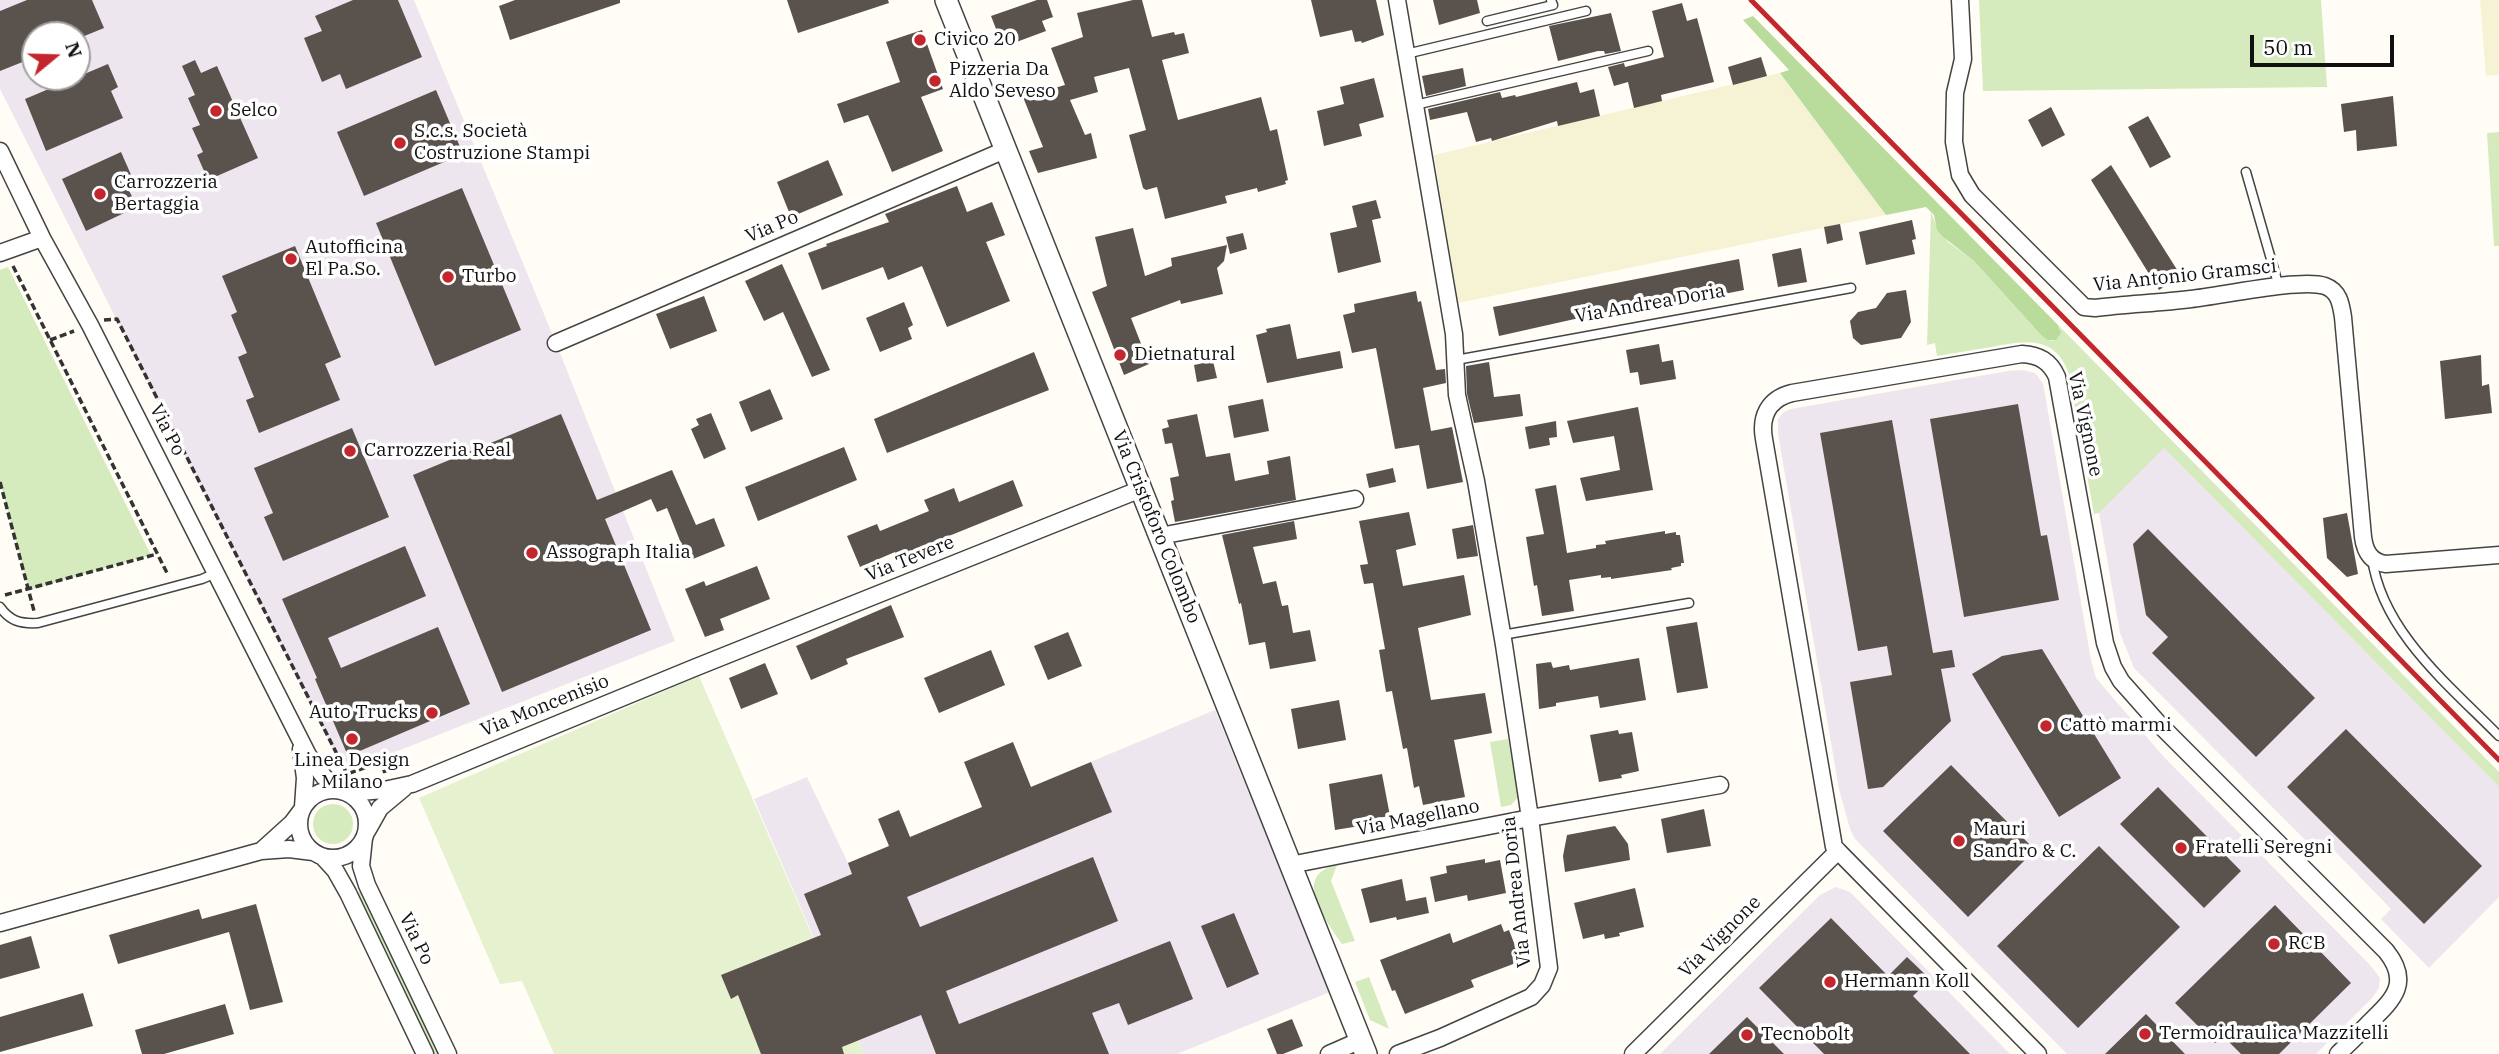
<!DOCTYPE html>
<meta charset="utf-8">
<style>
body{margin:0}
#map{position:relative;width:2499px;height:1054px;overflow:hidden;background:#fffdf5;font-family:"IBM Plex Serif",serif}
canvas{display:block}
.north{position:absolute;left:21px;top:21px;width:70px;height:70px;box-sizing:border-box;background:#fff;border:2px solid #a0a0a0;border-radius:50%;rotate:71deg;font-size:19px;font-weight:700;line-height:28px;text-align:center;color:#111}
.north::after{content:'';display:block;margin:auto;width:24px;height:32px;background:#c4262e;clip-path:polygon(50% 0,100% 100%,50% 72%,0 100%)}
.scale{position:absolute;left:2250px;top:35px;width:144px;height:32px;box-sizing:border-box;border:4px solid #111;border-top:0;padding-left:9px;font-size:21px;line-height:24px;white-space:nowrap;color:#111;-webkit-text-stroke:5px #fff;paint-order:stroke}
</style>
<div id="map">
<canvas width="2499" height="1054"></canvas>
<div class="north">N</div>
<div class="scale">50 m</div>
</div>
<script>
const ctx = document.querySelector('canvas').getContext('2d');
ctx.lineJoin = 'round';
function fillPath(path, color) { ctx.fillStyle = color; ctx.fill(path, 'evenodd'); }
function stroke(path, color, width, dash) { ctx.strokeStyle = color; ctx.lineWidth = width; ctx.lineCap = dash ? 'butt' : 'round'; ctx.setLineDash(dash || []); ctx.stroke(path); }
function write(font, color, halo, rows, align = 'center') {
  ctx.font = font + ' "IBM Plex Serif",serif'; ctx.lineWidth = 7; ctx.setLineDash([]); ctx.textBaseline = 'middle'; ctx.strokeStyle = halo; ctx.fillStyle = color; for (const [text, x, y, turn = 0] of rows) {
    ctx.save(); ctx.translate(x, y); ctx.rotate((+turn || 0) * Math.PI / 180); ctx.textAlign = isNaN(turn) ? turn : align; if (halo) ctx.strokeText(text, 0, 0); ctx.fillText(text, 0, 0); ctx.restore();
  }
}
fillPath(new Path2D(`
 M0 0H414L556 343 675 641 345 772 0 89ZM35 35H77V77H35Z
 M2008 371 2023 370 2035 373 2043 383 2091 660 2096 678 2164 757 2371 966 2380 978 2379 988 2373 997 2316 1054H2067L1855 839 1850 829 1839 789 1778 434V419L1784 412 1791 409Z
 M2163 447 2499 787V897L2429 968 2381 919 2391 909 2326 842 2316 851 2134 668 2120 633 2099 513Z
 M1215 710 1330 992 1177 1054H864L754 799 807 777 848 863Z
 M1836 887 1850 892 2010 1054H1660L1820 895Z`), '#eee6ef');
fillPath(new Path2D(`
 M2480 0H2499V75L2486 76Z
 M1780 73 1886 215 1458 303 1434 155Z`), '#f6f3d4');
fillPath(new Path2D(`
 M1979 0H2321L2327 87 1983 91Z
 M2499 132V246H2494L2487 133Z
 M1931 212 1936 225 1948 242 1974 261 2042 336 2053 341 2060 329 2058 325 2499 772V787L2164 448 2099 513 2094 514 2069 374C2055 334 2024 341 1991 347 1973 350 1955 353 1937 356L1935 343 1927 345Z
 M8 267 151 555 29 590 0 482V270Z
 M1508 739 1518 797 1511 805 1501 807 1490 742Z
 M313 824a20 20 0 1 1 40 0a20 20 0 1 1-40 0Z
 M1337 865 1331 881 1355 941 1342 944C1327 922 1290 875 1337 865Z
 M361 891 440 1054H434L357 893Z
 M1369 977 1389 1029 1370 1020 1355 982Z`), '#d5ebbd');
fillPath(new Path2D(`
 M1753 16 2058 325 2061 333 2056 340H2048L2042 336 1974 261 1942 236 1937 230 1934 215 1926 207 1886 215 1780 73 1789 70 1743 20Z`), '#b9dc9c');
fillPath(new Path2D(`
 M699 676 864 1054H554L522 981 500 984 419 798Z`), '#e6f2cf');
fillPath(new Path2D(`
 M27 0H92L104 28 77 39V35H35V57L0 71V11Z
 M353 0H398L422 57 346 89 340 74 322 82 304 38 322 31 315 16Z
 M515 0H620V3L510 40 499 6Z
 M787 0H888L889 3 798 33Z
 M1037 0H1047L1053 17 1042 21 1046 31 1003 47 991 16Z
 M1133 0H1142L1152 37 1174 32 1175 35 1184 33 1189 53 1162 60 1178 120 1261 97 1270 131 1277 129 1288 180 1285 181 1286 184 1258 192 1257 188 1225 196 1227 203 1165 219 1157 187 1146 190 1143 188 1129 135 1146 130 1129 68 1094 77 1098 92 1070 100 1085 135 1091 133 1097 158 1038 173 1029 151 1043 147 1023 97 1065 85 1051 48 1083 37 1077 13Z
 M1311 0H1376L1384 35 1362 43 1361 41 1355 42 1352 30 1320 37Z
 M1433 0H1477L1480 13 1439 25Z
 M1682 3 1687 21 1697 18 1714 82 1661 95 1662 101 1634 108 1628 82 1614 86 1608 67 1624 63 1625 67 1664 57 1652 11Z
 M1611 13 1621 51 1605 54 1604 51H1598L1558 61 1549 26Z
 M922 30 943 89 921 97 943 151 892 172 868 115 844 123 837 104 900 82 886 42Z
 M1761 57 1767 76 1733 85 1728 67Z
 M195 60 201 73 217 66 258 158 208 180 197 155 203 152 192 128 200 125 188 98 195 95 182 66Z
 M108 64 118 87 111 91 123 118 46 151 25 99Z
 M1463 68 1466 86 1426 96 1422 76Z
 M1374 78 1384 117 1359 124 1362 136 1324 146 1317 111 1344 104 1340 87Z
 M1577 82 1580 93 1594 89 1600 116 1558 126 1557 121 1492 141 1491 138 1476 142 1467 112 1430 120 1428 109 1500 92 1502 98 1515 95 1516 97Z
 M436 90 463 154 364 196 337 132Z
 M2393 96 2397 146 2357 151 2356 130 2344 132 2341 104Z
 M2051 107 2065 135 2042 147 2028 120Z
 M2148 116 2171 157 2150 168 2128 127Z
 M121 152 132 177 124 180 137 207 86 231 62 179Z
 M828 160 843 195 791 217 777 182Z
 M2111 165 2181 276 2159 290 2091 180Z
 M957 186 967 212 992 202 1005 235 986 242 1010 301 947 327 922 266 888 280 883 267 822 290 808 253 827 246 826 244 889 222 885 214Z
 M462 188 521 330 435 366 376 223Z
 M1376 200 1381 218 1372 220 1381 262 1338 273 1330 233 1357 227 1352 206Z
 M1912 220 1916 239 1912 240 1915 254 1866 265 1859 232Z
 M1840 224 1843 240 1827 244 1824 227Z
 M1133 228 1145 276 1172 266 1171 258 1227 245 1224 261 1217 268 1223 294 1181 304 1180 300 1131 318 1149 364 1124 375 1092 292 1107 286 1095 237Z
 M1243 233 1247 249 1230 254 1226 237Z
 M295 246 341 357 325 364 340 400 259 433 246 400 254 397 238 357 247 353 231 315 237 312 222 276Z
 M1801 248 1807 282 1778 287 1772 254Z
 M1739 259 1744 290 1709 297 1708 294 1679 301V303L1641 311 1640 306 1637 305 1499 336 1493 307Z
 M782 264 830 370 812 377 783 312 764 321 745 281Z
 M1906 290 1911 322 1901 338 1861 345 1853 338 1850 321 1858 312 1876 308 1887 293Z
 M1416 291 1418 302 1421 301 1436 370 1445 369 1446 383 1423 388 1431 431 1452 427 1463 482 1427 489 1419 445 1395 449 1376 348 1352 353 1343 315 1355 312 1354 304Z
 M704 296 717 331 670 349 656 314Z
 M904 302 913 325 908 328 912 339 880 352 866 318Z
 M1290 324 1297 359 1340 351 1343 368 1267 383 1256 335 1267 332 1266 329Z
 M1659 344 1662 362 1673 360 1676 379 1640 385 1638 372 1630 373 1626 350Z
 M1034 352 1049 390 887 453 874 419Z
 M2481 355 2482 386 2489 384 2492 413 2445 419 2440 361Z
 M1213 361 1217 378 1197 382 1194 365Z
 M1489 362 1494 397 1520 394 1523 416 1474 423 1467 394 1466 366Z
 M770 389 783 419 751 432 739 402Z
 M1263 399 1269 431 1234 438 1228 406Z
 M2018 404 2041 536 2047 535 2059 600 1964 617 1930 419Z
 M1638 407 1653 490 1586 501 1580 478 1620 470 1614 436 1573 443 1567 421Z
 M711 413 726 449 704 459 691 429 699 425 696 419Z
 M561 414 597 500 672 470 696 525 714 518 725 546 688 561 667 508 657 512 651 499 605 519 651 630 502 692 413 475Z
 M1197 414 1206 457 1230 453 1235 481 1269 474 1267 461 1290 456 1296 500 1175 522 1171 501 1174 500 1170 478 1179 476 1172 443 1165 444 1162 429 1169 427 1167 420Z
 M1892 420 1933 653 1952 650 1955 667 1941 669 1951 721 1883 787 1868 789 1850 682 1892 675 1887 646 1858 651 1820 433Z
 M1556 421 1557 437 1549 438 1550 445 1529 449 1525 427Z
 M352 428 389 517 283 561 264 517 273 513 254 468Z
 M844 447 857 480 758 521 745 487Z
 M1393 468 1396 482 1369 488 1366 474Z
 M1013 480 1023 506 897 557 895 552 860 567 847 536 877 524 880 531 929 511 924 500 954 488 959 502Z
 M1556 485 1567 553 1596 548V545L1606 544 1605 541 1665 531V534L1676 532V535H1680L1684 563H1681V566L1671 568 1672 570 1611 579V577L1601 578V575L1569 580 1574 611 1542 616 1537 585 1534 586 1526 537 1544 534 1535 489Z
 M1409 512 1416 545 1396 550 1403 586 1464 575 1471 615 1418 628 1431 700 1485 693 1492 733 1454 740 1465 797 1423 805 1419 786 1414 788 1407 748 1403 749 1392 691 1386 692 1379 650 1385 649 1373 583 1364 584 1360 565 1368 564 1359 521Z
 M2347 513 2358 574 2347 577 2327 558 2323 518Z
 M1294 521 1297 539 1253 547 1263 584 1276 581 1282 606 1288 605 1293 633 1310 630 1316 661 1270 669 1265 642 1249 645 1241 603 1239 604 1222 535Z
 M1473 525 1478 556 1457 559 1452 529Z
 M2148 529 2315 698 2256 757 2152 653 2168 637 2146 615 2133 544Z
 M405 546 426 596 328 638 341 668 438 627 470 704 348 756 315 679 317 678 282 599Z
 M757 566 770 599 720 619 724 630 705 637 685 589 704 581 706 586Z
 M891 605 904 637 846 659 848 664 811 680 796 646Z
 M1697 622 1708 688 1677 693 1666 627Z
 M1068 632 1082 666 1048 680 1034 646Z
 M2042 649 2121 778 2059 817 1972 674 2002 656Z
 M991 650 1005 685 939 713 924 678Z
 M1639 658 1646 700 1600 708 1598 696 1556 703V706L1539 709 1536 664 1551 662 1553 668 1569 665 1570 670Z
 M765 663 778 694 741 709 729 678Z
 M1339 700 1346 740 1298 749 1291 709Z
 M2346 729 2482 866 2424 924 2287 787Z
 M1618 730 1619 734 1632 732 1639 771 1621 775 1622 778 1599 782 1590 735Z
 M1013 742 1031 787 1091 762 1112 812 907 897 920 927 1093 857 1118 921 946 991 959 1024 1170 941 1193 999 1128 1025 1119 1003 1092 1013 1109 1054H936L921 1015 842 1047 844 1054H761L738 995 731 999 721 975 821 935 804 894 852 874 848 863 889 846 878 819 899 810 910 837 982 807 964 762Z
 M1951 765 2035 850 1968 917 1883 831Z
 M1382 774 1390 816 1371 819 1372 824 1335 830 1329 784Z
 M2158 787 2241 871 2204 908 2120 824Z
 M1704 809 1711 846 1667 853 1661 819Z
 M1615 826 1628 844 1630 860 1565 872 1563 856 1567 835Z
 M2099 846 2180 927 2078 1028 1997 946Z
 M1485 859V863L1500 860 1506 893 1468 901 1467 895 1435 902 1430 877 1447 873 1446 866Z
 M1402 879 1406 901 1426 897 1429 913 1397 920 1396 917 1370 923 1361 889Z
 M1635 888 1644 927 1619 933 1620 936 1605 939 1604 934 1583 939 1574 903Z
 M256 904 283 1002 250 1010 229 932 118 964 109 935 199 909 202 919Z
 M2275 905 2351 983 2279 1054H2241L2223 1036 2215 1043 2175 1003Z
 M1234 913 1259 974 1227 988 1201 926Z
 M1831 918 1888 976 1907 957 1930 979 1913 996 1970 1054H1824L1759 988Z
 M1501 924 1504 932 1509 930 1521 961 1471 980 1474 987 1405 1014 1395 990 1392 991 1380 960 1450 933 1453 943Z
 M31 936 40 968 0 979V945Z
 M83 993 93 1026 0 1052V1017Z
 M225 1004 234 1034 164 1054H142L135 1030Z
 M2146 1014 2185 1054H2105Z
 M1747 1017 1784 1054H1709Z
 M1292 1019 1303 1046 1283 1054H1277L1267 1029Z`), '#5a524d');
const service = new Path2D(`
 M1487 21 1553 5 1551 0
 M1406 54 1586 11
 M1415 105 1648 51
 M2246 172 2279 287
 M1456 360 1851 288
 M2372 558C2382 632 2450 686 2499 736
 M0 607C10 621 20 624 38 623L202 579 216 573
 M1502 635 1689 603`);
const minor = new Path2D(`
 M1397 0 1454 334 1457 395 1476 481 1504 645 1530 818 1549 968 1542 985 1531 997 1440 1038 1398 1054
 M1960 0 1963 59 1955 93 1954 142 1960 175 1972 195 2084 307 2095 308C2127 304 2159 303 2191 299 2221 296 2301 278 2325 286 2339 291 2341 304 2343 317L2363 537C2365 552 2371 562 2386 564L2499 555
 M0 151 42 238 90 325 308 755 324 777 339 790
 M0 253 42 238
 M556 343 1005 150
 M1160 536 1355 499
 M301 749 305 778 303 807
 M299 824a34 34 0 1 1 68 0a34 34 0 1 1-68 0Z
 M348 793 384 790 412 784 694 668 1141 489
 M367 831 380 808 404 788
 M364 838 361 866 367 885 448 1054
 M261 851 292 823 301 811
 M1838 851 2038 1054
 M323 857 335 870 348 893 425 1054
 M1290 865 1530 818 1720 785
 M0 923 261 851 289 849 313 852
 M1329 1054 1361 1040
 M1633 1054 1838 851 1834 847 1764 439C1760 417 1768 399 1792 393L2022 354C2039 355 2050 361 2057 377L2105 643 2113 667 2121 681 2160 725 2386 951C2411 982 2394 999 2370 1022 2360 1033 2349 1043 2338 1054`);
const tertiary = new Path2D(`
 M946 0 1366 1054`);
stroke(service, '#444', 11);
stroke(minor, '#444', 19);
stroke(tertiary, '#444', 24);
stroke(new Path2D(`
 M13 266 168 575
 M104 320 117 319 347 774 381 762 385 773
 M50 340 74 331
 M0 482 34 611
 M5 595 157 554`), '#333', 3.5, [7, 3.5]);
stroke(service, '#fff', 8);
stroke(minor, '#fff', 16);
stroke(tertiary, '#fff', 21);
stroke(new Path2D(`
 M1751 0 2499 760`), '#c4262e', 5);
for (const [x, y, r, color] of [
 [920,40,7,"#c4262e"],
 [935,81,7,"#c4262e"],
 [216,111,7,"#c4262e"],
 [400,143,7,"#c4262e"],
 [100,194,7,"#c4262e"],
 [291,259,7,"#c4262e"],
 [448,277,7,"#c4262e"],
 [1120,355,7,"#c4262e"],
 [350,451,7,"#c4262e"],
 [532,553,7,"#c4262e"],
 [432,713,7,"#c4262e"],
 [2046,726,7,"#c4262e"],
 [352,739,7,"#c4262e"],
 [1959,841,7,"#c4262e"],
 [2181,848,7,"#c4262e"],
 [2274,944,7,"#c4262e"],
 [1830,982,7,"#c4262e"],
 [2145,1034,7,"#c4262e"],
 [1747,1035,7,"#c4262e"]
]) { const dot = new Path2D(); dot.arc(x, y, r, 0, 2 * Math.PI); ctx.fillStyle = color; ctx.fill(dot); stroke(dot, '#fff', 2.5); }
write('19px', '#111', '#fff', [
 ["Civico 20",934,40],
 ["Pizzeria Da",949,70],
 ["Aldo Seveso",949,92],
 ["Selco",230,111],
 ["S.c.s. Società",414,132],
 ["Costruzione Stampi",414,154],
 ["Carrozzeria",114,183],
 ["Bertaggia",114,205],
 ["Autofficina",305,248],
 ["El Pa.So.",305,270],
 ["Turbo",462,277],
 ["Dietnatural",1134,355],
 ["Carrozzeria Real",364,451],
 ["Assograph Italia",546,553],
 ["Auto Trucks",418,713,"right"],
 ["Cattò marmi",2060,726],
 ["Linea Design",352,761,"center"],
 ["Milano",352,783,"center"],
 ["Mauri",1973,830],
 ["Sandro & C.",1973,852],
 ["Fratelli Seregni",2195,848],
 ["RCB",2288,944],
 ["Hermann Koll",1844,982],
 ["Termoidraulica Mazzitelli",2159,1034],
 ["Tecnobolt",1761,1035]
], 'left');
write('19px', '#111', '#fff', [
 ["Via Po",772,227,-23],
 ["Via Antonio Gramsci",2185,276,-6],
 ["Via Andrea Doria",1650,304,-10],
 ["Via Vignone",2085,424,78],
 ["Via Po",167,430,63],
 ["Via Cristoforo Colombo",1156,527,68],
 ["Via Tevere",910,559,-22],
 ["Via Moncenisio",545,706,-22],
 ["Via Magellano",1418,818,-11],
 ["Via Andrea Doria",1517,892,-96],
 ["Via Vignone",1720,937,-45],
 ["Via Po",416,939,64]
]);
</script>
